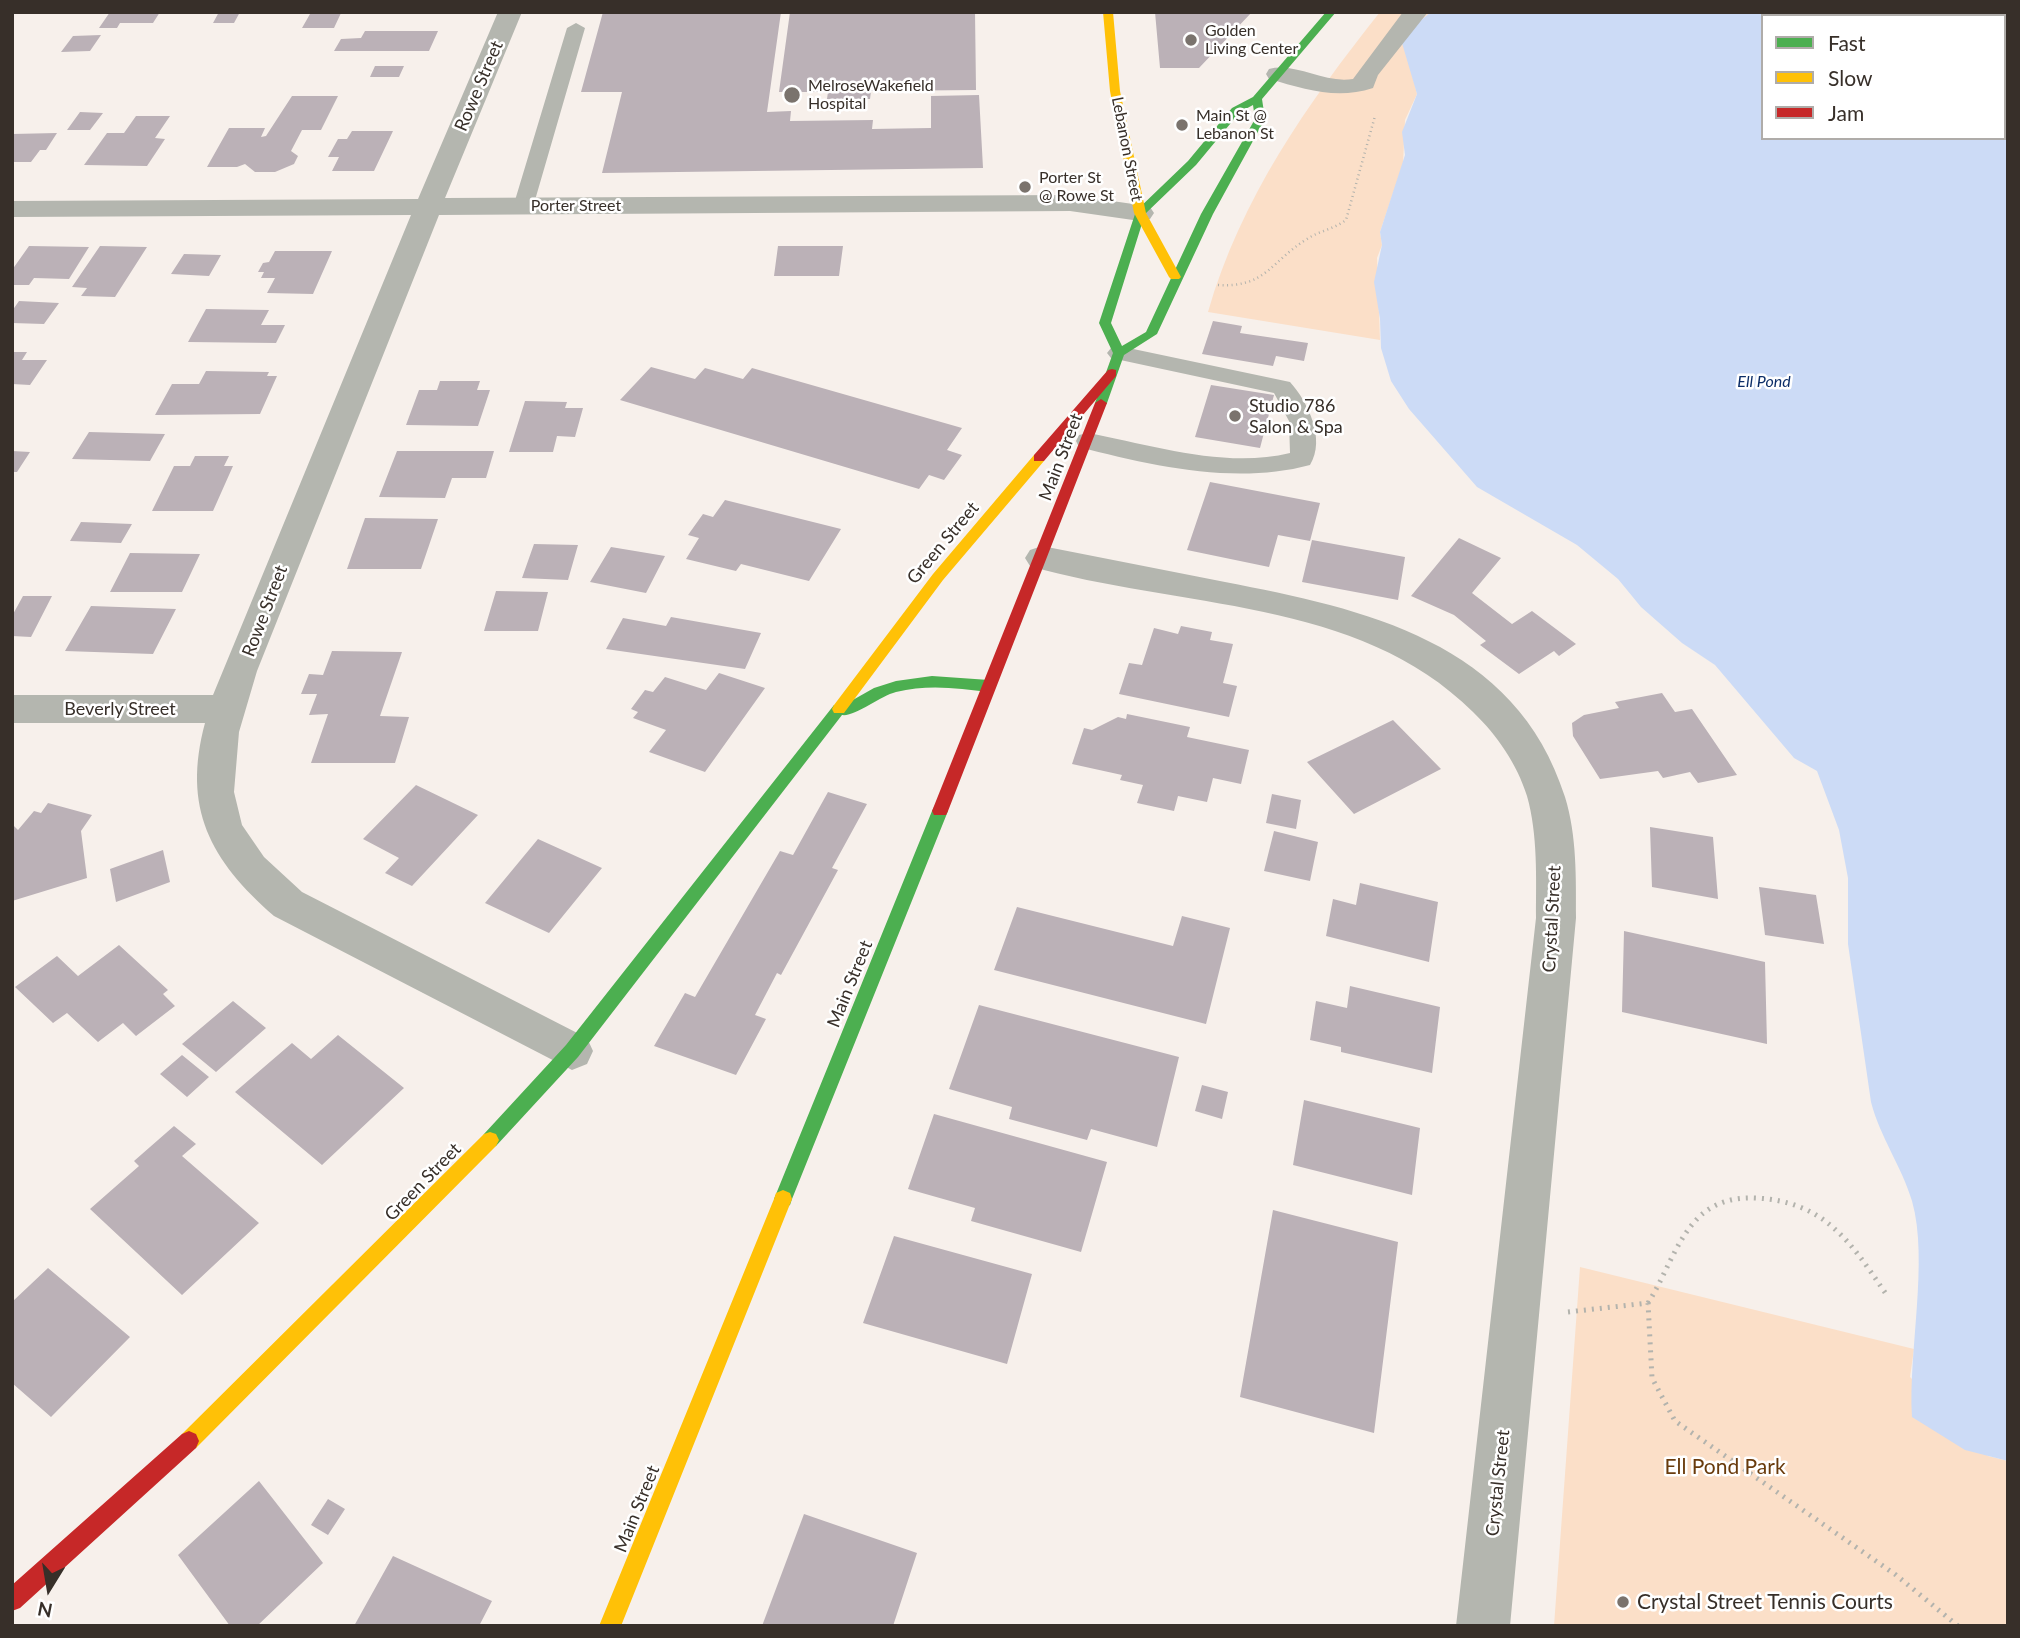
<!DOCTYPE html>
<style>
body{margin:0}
#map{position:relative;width:2020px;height:1638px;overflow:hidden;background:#f7f0eb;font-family:Lato,sans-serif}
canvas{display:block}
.frame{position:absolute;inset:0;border:14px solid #372f29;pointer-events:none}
.legend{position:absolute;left:1761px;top:14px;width:245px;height:126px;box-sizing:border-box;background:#fff;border:2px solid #afaca9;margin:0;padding:9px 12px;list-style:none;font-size:21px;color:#372f29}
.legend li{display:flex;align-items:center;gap:14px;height:35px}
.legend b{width:35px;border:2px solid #afaca9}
.north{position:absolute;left:14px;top:1554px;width:70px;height:70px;-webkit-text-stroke:5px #fff;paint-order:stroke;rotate:191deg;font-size:19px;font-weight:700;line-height:28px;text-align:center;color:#372f29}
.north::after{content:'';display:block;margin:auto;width:24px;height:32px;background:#372f29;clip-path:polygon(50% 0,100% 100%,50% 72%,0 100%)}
</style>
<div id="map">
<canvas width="2020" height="1638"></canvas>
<div class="frame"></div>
<ul class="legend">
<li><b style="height:9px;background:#4caf50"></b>Fast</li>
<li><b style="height:9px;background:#ffc107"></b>Slow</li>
<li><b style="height:9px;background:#c62828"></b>Jam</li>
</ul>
<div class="north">N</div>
</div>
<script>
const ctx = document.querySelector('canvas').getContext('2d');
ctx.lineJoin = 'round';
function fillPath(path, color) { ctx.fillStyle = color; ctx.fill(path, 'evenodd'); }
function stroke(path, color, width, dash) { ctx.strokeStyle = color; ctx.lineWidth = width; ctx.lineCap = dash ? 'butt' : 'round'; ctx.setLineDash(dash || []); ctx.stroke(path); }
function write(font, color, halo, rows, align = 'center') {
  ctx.font = font + ' Lato,sans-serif'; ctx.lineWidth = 5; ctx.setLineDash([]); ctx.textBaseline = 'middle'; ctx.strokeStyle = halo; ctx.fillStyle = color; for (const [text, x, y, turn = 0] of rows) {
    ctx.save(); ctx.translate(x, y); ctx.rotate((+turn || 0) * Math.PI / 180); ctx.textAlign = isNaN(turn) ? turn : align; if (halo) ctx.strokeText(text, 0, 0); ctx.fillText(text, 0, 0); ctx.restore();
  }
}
fillPath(new Path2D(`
 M1380 12H1431L1414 26 1411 70 1417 94 1405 120 1403 164 1380 232 1382 245 1377 258 1380 340 1208 312C1241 198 1307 104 1380 12Z
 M1580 1267 1914 1349 1910 1377 1988 1456 2008 1461V1626H1554Z`), '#fbdfc8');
fillPath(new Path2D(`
 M1431 12H2008V1461L1965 1450 1912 1417C1908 1352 1929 1261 1912 1201 1902 1167 1880 1137 1871 1102L1848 944V878L1839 830 1817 771 1794 758 1715 665 1682 643 1641 607 1618 579 1577 545 1477 487 1409 409 1391 381 1381 348 1380 319 1374 282 1382 245 1380 232 1405 155 1402 132 1417 94 1402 43 1414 26ZM1763 16H2004V138H1763Z`), '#ccdbf6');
fillPath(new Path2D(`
 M110 12H160L153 23H120L117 28H99Z
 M219 12H240L234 23H213Z
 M603 12H781L767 112 791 111 790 121 873 120 872 129 931 128V96L979 95 983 168 602 173 622 92H581Z
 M790 12H975L976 90 871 91 870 99H827L828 92H779Z
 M1155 12H1252L1199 68H1160Z
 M341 13 334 28H302L310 14Z
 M365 31H438L429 51H334L341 39 361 38Z
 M101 35 90 51 61 52 73 36Z
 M375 66H404L399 77H370Z
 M292 96H338L321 130H302L291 151 298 156 294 164 275 172H255L245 164 237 167H207L229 128H265L261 137 266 136Z
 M80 112 103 113 90 130H67Z
 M136 116H170L155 138 165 139 147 166 84 165 107 133H124Z
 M352 131H393L374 171H332L339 157H328L338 139H347Z
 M57 133 46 150H40L31 162H12V134Z
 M29 246 89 247 69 279 34 278 29 285H12V270Z
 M100 246 147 247 115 297 81 296 87 288 72 287Z
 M778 246H843L839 276H774Z
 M275 251H332L313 294 267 293 275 278H261L264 272H258L263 263 269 262Z
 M184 254 221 255 209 276 171 274Z
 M19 301 59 303 44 324 12 323V311Z
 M206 309 269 310 261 325H285L276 343 188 342Z
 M1213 321 1242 326 1240 333 1308 343 1304 361 1276 356 1273 366 1202 354Z
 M12 352H27L22 360H47L30 385 12 384Z
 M651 367 695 379 705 368 743 379 752 368 962 428 947 450 962 455 944 480 929 475 919 489 620 400Z
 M206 371 269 372 267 376H277L260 414 155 415 172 384H199Z
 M440 381H480L477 390H490L478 426 406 425 419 390H437Z
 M1211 385 1274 395 1260 448 1195 437Z
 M525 401 567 402 565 408H583L575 437 557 436 553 452H509Z
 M89 432 165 434 150 461 72 459Z
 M12 451 30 452 17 472H12Z
 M397 451H494L486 478H452L445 498 379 497Z
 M195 456H229L224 466H233L213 511H152L174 466H190Z
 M1210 482 1320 503 1310 541 1278 535 1269 567 1187 550Z
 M725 500 841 529 809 581 741 564 736 571 686 559 699 538 688 535 703 514 713 517Z
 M365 518 438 519 421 569H347Z
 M81 522 132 524 121 543 70 541Z
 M1459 538 1501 558 1472 593 1512 624 1532 611 1576 644 1559 656 1554 651 1519 674 1480 645 1486 641 1454 615 1411 596Z
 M1312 540 1405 557 1398 600 1302 582Z
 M534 544 578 545 568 580 522 578Z
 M611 547 665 556 646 593 590 582Z
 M130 553 200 554 182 592H110Z
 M496 591 548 592 538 631H484Z
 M23 596H52L31 637 12 636V616Z
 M91 606 176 609 153 654 65 651Z
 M671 617 761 633 745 669 606 649 623 618 666 626Z
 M1181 626 1212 632 1210 640 1233 644 1223 683 1237 686 1229 717 1119 694 1129 663 1142 665 1154 628 1178 634Z
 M332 651 402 652 380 716 409 717 395 763H311L328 714 309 715 317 694H301L309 674 323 675Z
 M719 673 765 688 705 772 649 752 666 730 633 718 638 712 631 709 645 690 653 692 665 677 706 690Z
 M1662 693 1675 712 1692 709 1737 775 1698 783 1690 772 1663 778 1658 771 1600 779 1573 736 1572 723 1584 715 1619 708 1615 702Z
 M1127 714 1190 727 1187 737 1249 750 1241 784 1213 778 1207 802 1178 796 1174 811 1137 803 1143 785 1120 780 1122 775 1072 764 1084 728 1092 730 1118 717 1126 719Z
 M1393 720 1441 769 1354 814 1307 762Z
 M416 785 478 815 412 886 385 873 399 858 363 839Z
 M828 792 867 804 832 868 838 870 781 975 777 973 755 1015 766 1019 736 1075 654 1046 685 993 695 997 780 851 793 855Z
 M1272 794 1301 800 1296 829 1266 823Z
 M48 803 92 815 81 831 87 878 12 901V824L18 830 34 811 41 813Z
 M1650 827 1713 837 1718 899 1652 887Z
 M1274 831 1318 842 1310 881 1264 871Z
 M538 839 602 868 549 933 485 903Z
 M163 850 170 882 116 902 110 869Z
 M1360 883 1438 902 1429 962 1326 936 1333 899 1356 905Z
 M1759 887 1816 895 1824 944 1765 935Z
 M1017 907 1173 946 1182 916 1230 928 1206 1024 994 970Z
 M1624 931 1765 962 1767 1044 1622 1012Z
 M119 945 168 990 163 994 175 1006 136 1036 123 1023 98 1042 67 1013 53 1023 15 987 57 956 78 976Z
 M1350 986 1440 1007 1432 1073 1341 1052V1047L1310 1040 1316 1001 1347 1008Z
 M233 1001 266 1028 216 1072 182 1044Z
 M979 1005 1179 1057 1157 1147 1091 1129 1087 1140 1009 1119 1012 1107 949 1089Z
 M338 1035 404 1088 322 1165 235 1092 292 1043 311 1059Z
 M182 1055 209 1077 187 1097 160 1074Z
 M1202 1085 1228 1092 1222 1119 1195 1111Z
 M1304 1100 1420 1128 1412 1195 1293 1165Z
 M934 1114 1107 1162 1081 1252 971 1221 975 1208 908 1189Z
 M174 1126 196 1144 182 1156 259 1223 182 1295 90 1209 139 1166 134 1161Z
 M1273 1210 1398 1242 1374 1433 1240 1397Z
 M894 1236 1032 1274 1007 1364 863 1323Z
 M48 1268 130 1337 51 1417 12 1383V1302Z
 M259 1481 323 1563 257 1626H230L178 1555Z
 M328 1499 345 1509 328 1535 311 1525Z
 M804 1514 917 1553 893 1626H762Z
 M393 1556 492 1601 479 1626H354Z`), '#bbb1b7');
stroke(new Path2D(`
 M1218 285C1266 288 1271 261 1307 239 1319 231 1334 229 1346 220L1375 116`), '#b3b3ad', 2.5, [1, 3.5]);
stroke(new Path2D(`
 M1648 1303C1666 1275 1676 1239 1700 1216 1715 1202 1735 1197 1755 1198 1824 1201 1850 1241 1886 1294
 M1568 1312 1648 1303 1652 1378 1675 1421 1896 1575 1958 1626`), '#b3b3ad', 5, [2, 6]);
fillPath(new Path2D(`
 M576 23 585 28 533 207 530 211H516L513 207 567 28Z
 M1119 346 1290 382C1308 402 1326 439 1310 465 1236 485 1152 466 1079 447L1076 441 1079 435 1088 433C1152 445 1225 469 1290 453L1289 421 1274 393 1111 358 1107 353 1111 348Z`), '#b4b6af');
fillPath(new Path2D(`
 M498 12H522L445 198 1070 195 1140 205 1150 207 1154 213 1150 219 1140 221 1070 211 439 215 257 671 239 732 234 792 242 825 264 857 302 892 587 1038 593 1051 587 1064 572 1070 274 916C210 860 182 808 205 723H12V695H213L411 215 12 217V201L418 199Z
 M1403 12H1428L1378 75 1373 88C1336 100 1305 89 1269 79L1266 74 1269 69C1296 62 1324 84 1353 79Z
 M1042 546C1103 558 1164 570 1225 582 1364 609 1516 641 1565 797 1577 836 1576 878 1576 918L1510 1626H1456L1536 918C1536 878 1538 835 1527 796 1517 764 1497 735 1473 712 1358 597 1178 609 1030 566L1025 558 1030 550Z`), '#b4b6af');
fillPath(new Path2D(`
 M1326 12H1336L1262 99 1265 119 1213 214 1157 334 1124 355 1107 403 1105 406H1097L1095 403 1113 353 1099 323 1136 211 1188 161 1232 108 1253 97ZM1253 105 1255 119 1201 214 1146 332 1122 346 1111 323 1145 214 1196 165 1240 112Z
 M932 676 989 680 996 686 989 692C958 688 927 684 896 692 880 696 855 717 842 715L578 1057 496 1146 490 1148 484 1146 481 1140 484 1134 566 1045 834 705H844L874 688 896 681Z
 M940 805 946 807 948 811 792 1199 790 1205 783 1208 776 1205 774 1199 932 811 934 807Z`), '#4caf50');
fillPath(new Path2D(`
 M1103 12H1113L1120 91 1146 213 1181 277 1179 279H1171L1169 277 1134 213 1110 91Z
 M1039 454 1044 455V461L943 580 844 713H834L832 709 834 705 933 574 1034 455Z
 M490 1132 496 1134 499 1140 496 1146 196 1448 189 1451 182 1448 179 1441 182 1434 484 1134Z
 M783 1190 790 1193 792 1199 621 1626H599L774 1199 776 1193Z`), '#ffc107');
fillPath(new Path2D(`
 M1112 369 1116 370V376L1044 461H1034V455L1108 370Z
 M1101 399 1107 403 948 811 946 815H934L932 811 1095 403Z
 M189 1431 196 1434 199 1441 196 1448 20 1608 12 1611V1585L182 1434Z`), '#c62828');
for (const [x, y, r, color] of [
 [1191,40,7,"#7a736d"],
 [792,95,9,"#7a736d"],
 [1182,125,7,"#7a736d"],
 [1025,187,7,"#7a736d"],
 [1235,416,7,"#7a736d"],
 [1623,1602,7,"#7a736d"]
]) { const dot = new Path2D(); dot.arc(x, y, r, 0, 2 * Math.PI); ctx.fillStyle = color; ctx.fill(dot); stroke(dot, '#fff', 2.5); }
write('16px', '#372f29', '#fff', [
 ["Golden",1205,31],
 ["Living Center",1205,49],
 ["MelroseWakefield",808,86],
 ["Hospital",808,104],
 ["Main St @",1196,116],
 ["Lebanon St",1196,134],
 ["Porter St",1039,178],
 ["@ Rowe St",1039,196]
], 'left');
write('16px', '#372f29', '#fff', [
 ["Lebanon Street",1127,149,79],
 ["Porter Street",576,206]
]);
write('italic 16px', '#0c2e68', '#fff', [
 ["Ell Pond",1764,382]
]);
write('18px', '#372f29', '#fff', [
 ["Rowe Street",479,86,-67],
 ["Main Street",1061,457,-69],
 ["Green Street",943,543,-50],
 ["Rowe Street",265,611,-69],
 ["Beverly Street",120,709],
 ["Crystal Street",1552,919,-87],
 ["Main Street",850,984,-68],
 ["Green Street",423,1182,-46],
 ["Crystal Street",1498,1483,-84],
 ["Main Street",637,1509,-68]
]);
write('18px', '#372f29', '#fff', [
 ["Studio 786",1249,406],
 ["Salon & Spa",1249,427]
], 'left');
write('21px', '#693b0c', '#fff', [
 ["Ell Pond Park",1725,1467]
]);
write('21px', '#372f29', '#fff', [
 ["Crystal Street Tennis Courts",1637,1602]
], 'left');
</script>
